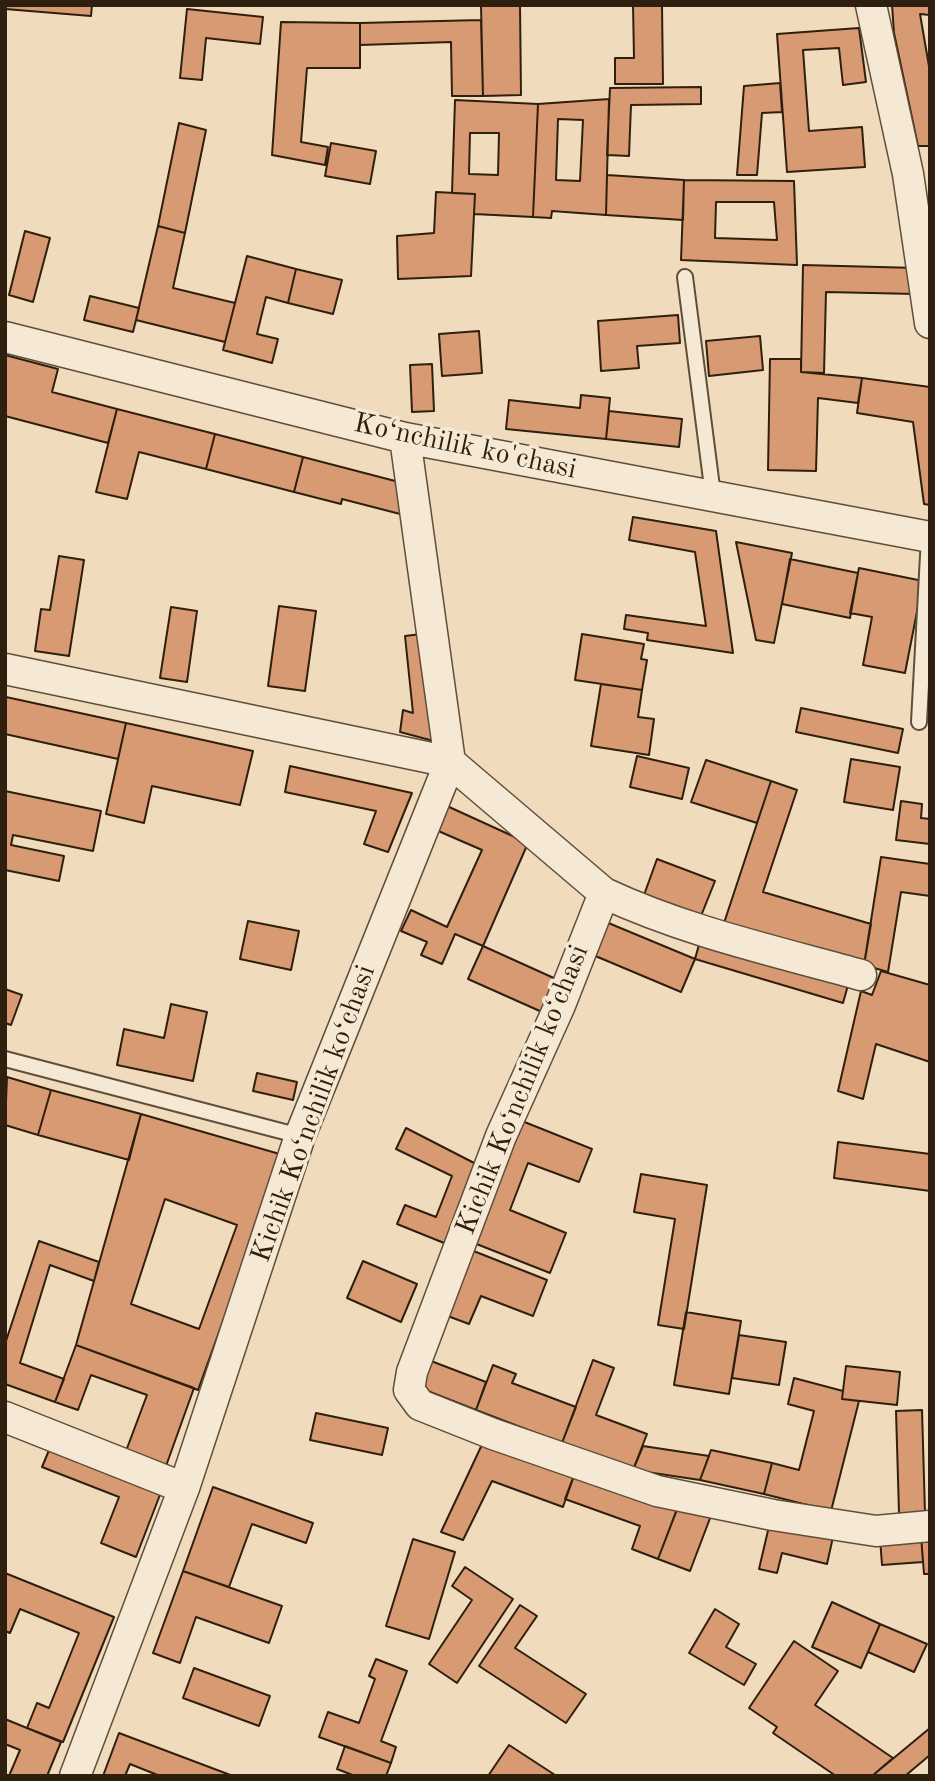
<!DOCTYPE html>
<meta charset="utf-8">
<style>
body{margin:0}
#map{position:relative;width:935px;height:1781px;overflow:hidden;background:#f0dbbd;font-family:"Old Standard TT",serif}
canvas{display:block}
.frame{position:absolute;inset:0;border:7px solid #2f1f0e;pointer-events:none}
</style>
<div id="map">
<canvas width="935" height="1781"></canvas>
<div class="frame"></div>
</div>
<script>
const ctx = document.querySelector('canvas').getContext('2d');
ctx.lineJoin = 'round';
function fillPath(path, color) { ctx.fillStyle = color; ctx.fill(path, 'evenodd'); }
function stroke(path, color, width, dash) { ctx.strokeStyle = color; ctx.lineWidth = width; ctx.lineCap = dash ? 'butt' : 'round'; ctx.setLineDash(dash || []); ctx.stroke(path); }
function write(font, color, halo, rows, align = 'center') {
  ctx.font = font + ' "Old Standard TT",serif'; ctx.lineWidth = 7; ctx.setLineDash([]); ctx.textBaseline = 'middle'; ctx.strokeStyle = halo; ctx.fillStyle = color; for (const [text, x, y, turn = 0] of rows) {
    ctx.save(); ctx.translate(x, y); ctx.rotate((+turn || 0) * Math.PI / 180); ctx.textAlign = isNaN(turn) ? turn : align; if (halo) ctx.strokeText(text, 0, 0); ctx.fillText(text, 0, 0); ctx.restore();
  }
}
const building = new Path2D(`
 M5 5H92L91 16 5 9Z
 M481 5H520L521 95 483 96Z
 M633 5H662L663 84H615V58H634Z
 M892 5H930V15L920 14 930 72V146H918L894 33Z
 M187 9 263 17 260 44 206 38 202 80 180 78Z
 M481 20 483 96H452L451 42 360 45V23Z
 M281 22 360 23V68H307L301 142 328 147 325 165 272 155Z
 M859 28 866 82 843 85 839 48 803 50 809 131 862 127 865 167 787 172 777 34Z
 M780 83 782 112 762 113 757 175H737L744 86Z
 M701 87V104L631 105 629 156 607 155 610 88Z
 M609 99 606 215 552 211 551 218 533 217 538 104ZM558 119 583 120 580 181 556 180Z
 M455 100 538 104 533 217 474 214 475 194 452 193ZM470 133H499L498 175 469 174Z
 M179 123 206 130 185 233 158 226Z
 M331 143 376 151 370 184 325 176Z
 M607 175 684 180 683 220 606 215Z
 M684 180 794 181 797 265 681 260ZM716 202H774L777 240 715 238Z
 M436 192 475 194 471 276 398 279 397 236 434 233Z
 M158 226 185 233 173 288 235 303 225 342 136 320Z
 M25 231 50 238 33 302 9 295Z
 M247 256 296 269 288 303 266 297 257 334 278 339 272 363 223 350Z
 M803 265 917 268 916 294 826 292 824 373 801 372Z
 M296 269 342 280 333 314 288 303Z
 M90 296 139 308 133 332 84 320Z
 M678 315 680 343 637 346 639 368 601 371 598 321Z
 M479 331 482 373 442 376 439 334Z
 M760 336 763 370 709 376 706 341Z
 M5 355 58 369 52 392 117 409 108 443 5 416Z
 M770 359H801V372L862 378 858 403 818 398 816 471 768 470Z
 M432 364 434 411 412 412 410 365Z
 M862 378 930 387V505L924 504 913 422 857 413Z
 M581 395 610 398 606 439 506 429 509 400 580 408Z
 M117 409 215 434 206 469 139 452 127 499 96 492Z
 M609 411 682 419 679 447 606 439Z
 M215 434 303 457 294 492 206 469Z
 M303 457 399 482 404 515 342 499 341 504 294 492Z
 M633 517 716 531 733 653 647 640 648 633 624 629 626 615 706 626 695 552 629 540Z
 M736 542 792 553 774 643 756 640Z
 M59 556 84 560 69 656 35 651 41 609 50 610Z
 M790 559 858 573 850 618 782 604Z
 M859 568 923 581 905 673 863 665 872 617 850 613Z
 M279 606 316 611 305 691 268 686Z
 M171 607 197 611 187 682 160 678Z
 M430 633 441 743 400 732 403 710 413 713 405 636Z
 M582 634 644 644 641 659 647 660 642 690 575 680Z
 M601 684 642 690 638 717 654 719 649 755 591 746Z
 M6 697 126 723 118 759 5 734Z
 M801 708 903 729 898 753 796 732Z
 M126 723 253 751 240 805 152 786 144 823 106 814Z
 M637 756 689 768 682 799 630 787Z
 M851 759 900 767 893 810 844 802Z
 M706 760 771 781 757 823 691 802Z
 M290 766 412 793 388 852 364 844 376 811 285 792Z
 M771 781 797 790 763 892 871 924 864 965 724 923Z
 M5 791 101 811 93 851 13 835 11 845 64 856 59 881 5 870Z
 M901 801 922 804 921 818 930 819V844L896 840Z
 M447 806 528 843 483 946 455 934 442 964 421 955 427 942 401 931 411 910 447 927 482 850 436 830Z
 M881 857 930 864V896L901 892 888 972 864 965Z
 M657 859 715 881 701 916 644 895Z
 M248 921 299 931 291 970 240 959Z
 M606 922 695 959 681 992 593 955Z
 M702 934 850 978 843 1003 695 959Z
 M483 946 556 979 542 1012 468 979Z
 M881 971 930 985V1062L876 1044 863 1099 838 1091 861 991 872 995Z
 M5 989 22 995 11 1025 5 1023Z
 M171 1004 207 1012 193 1081 117 1065 124 1029 164 1038Z
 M257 1073 297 1082 293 1100 253 1091Z
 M7 1077 51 1090 38 1135 5 1125Z
 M51 1090 141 1114 129 1160 38 1135Z
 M141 1114 283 1155 198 1390 76 1345ZM165 1199 237 1225 199 1329 131 1304Z
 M522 1121 592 1149 579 1182 528 1163 510 1210 566 1233 550 1273 474 1243Z
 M406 1128 480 1166 449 1245 397 1224 405 1205 436 1217 452 1176 396 1149Z
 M838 1142 930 1154V1191L834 1178Z
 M641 1174 707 1185 684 1329 658 1325 675 1219 634 1212Z
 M39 1241 99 1262 94 1281 50 1265 20 1363 64 1379 55 1402 5 1384V1344Z
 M471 1250 547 1280 533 1316 481 1296 469 1324 445 1315Z
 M363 1261 417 1284 401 1322 347 1298Z
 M686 1312 741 1321 729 1394 674 1385Z
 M739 1335 786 1342 779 1385 732 1378Z
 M76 1345 194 1388 166 1466 126 1451 147 1395 91 1375 78 1410 55 1402Z
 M593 1360 614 1368 596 1415 647 1434 633 1470 562 1443Z
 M431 1361 486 1382 476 1410 420 1388Z
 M493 1365 516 1374 512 1383 576 1407 562 1443 476 1410Z
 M846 1366 900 1372 897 1405 842 1399Z
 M794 1378 843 1391 842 1399 859 1401 831 1511 764 1494 772 1463 799 1470 814 1411 788 1404Z
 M922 1410 925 1513H899L896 1411Z
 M316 1413 388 1428 382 1455 310 1440Z
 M486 1436 576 1470 563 1507 492 1481 463 1540 441 1532Z
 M52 1443 163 1487 136 1557 101 1543 119 1497 42 1467Z
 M643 1446 709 1456 700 1480 633 1470Z
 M711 1450 772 1463 764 1494 700 1480Z
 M576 1470 678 1507 658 1559 632 1549 640 1526 565 1499Z
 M213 1487 313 1523 306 1543 252 1524 229 1587 183 1571Z
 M680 1501 712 1513 690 1571 658 1559Z
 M770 1522 833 1537 827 1564 782 1553 777 1573 759 1569Z
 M930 1534V1574H924L921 1535Z
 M921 1535 923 1562 882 1565 880 1538Z
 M413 1539 455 1552 429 1639 386 1626Z
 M465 1567 513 1599 457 1683 429 1664 472 1600 452 1586Z
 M183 1571 282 1606 269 1643 196 1617 180 1663 153 1653Z
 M5 1573 114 1617 63 1742 27 1728 37 1703 49 1708 79 1633 20 1609 10 1633 5 1631Z
 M832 1602 880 1624 861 1668 812 1647Z
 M520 1605 537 1616 515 1648 586 1694 566 1723 479 1666Z
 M715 1609 739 1624 726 1647 756 1664 744 1685 689 1653Z
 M880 1624 927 1644 914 1672 868 1652Z
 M794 1641 838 1671 815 1705 893 1758 872 1776H836L773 1733 777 1727 749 1708Z
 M376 1659 407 1671 381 1741 396 1747 391 1763 319 1737 328 1712 359 1723 375 1679 369 1676Z
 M194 1668 270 1696 259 1726 183 1698Z
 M5 1719 61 1742 47 1776H9L20 1750 5 1744Z
 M930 1728V1755L905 1776H872Z
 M119 1733 233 1776H160L130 1764 125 1776H103Z
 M509 1745 555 1775 488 1776Z
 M345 1746 391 1763 386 1776H355L337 1769Z`);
fillPath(building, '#d89a72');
stroke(building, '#2f1f0e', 2);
const lane = new Path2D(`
 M685 277 713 495
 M919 722 929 537
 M5 1059 300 1136`);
const street = new Path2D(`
 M871 5 908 174 930 323
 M5 337 405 438 930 537
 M5 669 450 762 604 893 560 1005 501 1136 412 1372 409 1390 420 1405 493 1434 657 1491 773 1515 876 1531 930 1526
 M604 893C685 931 775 951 861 975
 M5 1417 184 1488
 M75 1776 184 1488 300 1136 450 762 405 438`);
stroke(lane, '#5f4e3a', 18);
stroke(street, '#5f4e3a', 33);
stroke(lane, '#f5e8d4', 14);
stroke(street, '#f5e8d4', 30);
write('28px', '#2f1f0e', '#f5e8d4', [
 ["Ko‘nchilik ko'chasi",465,447,12],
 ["Kichik Koʻnchilik koʻchasi",523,1090,-68],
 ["Kichik Ko‘nchilik ko‘chasi",314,1114,-70]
]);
</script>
